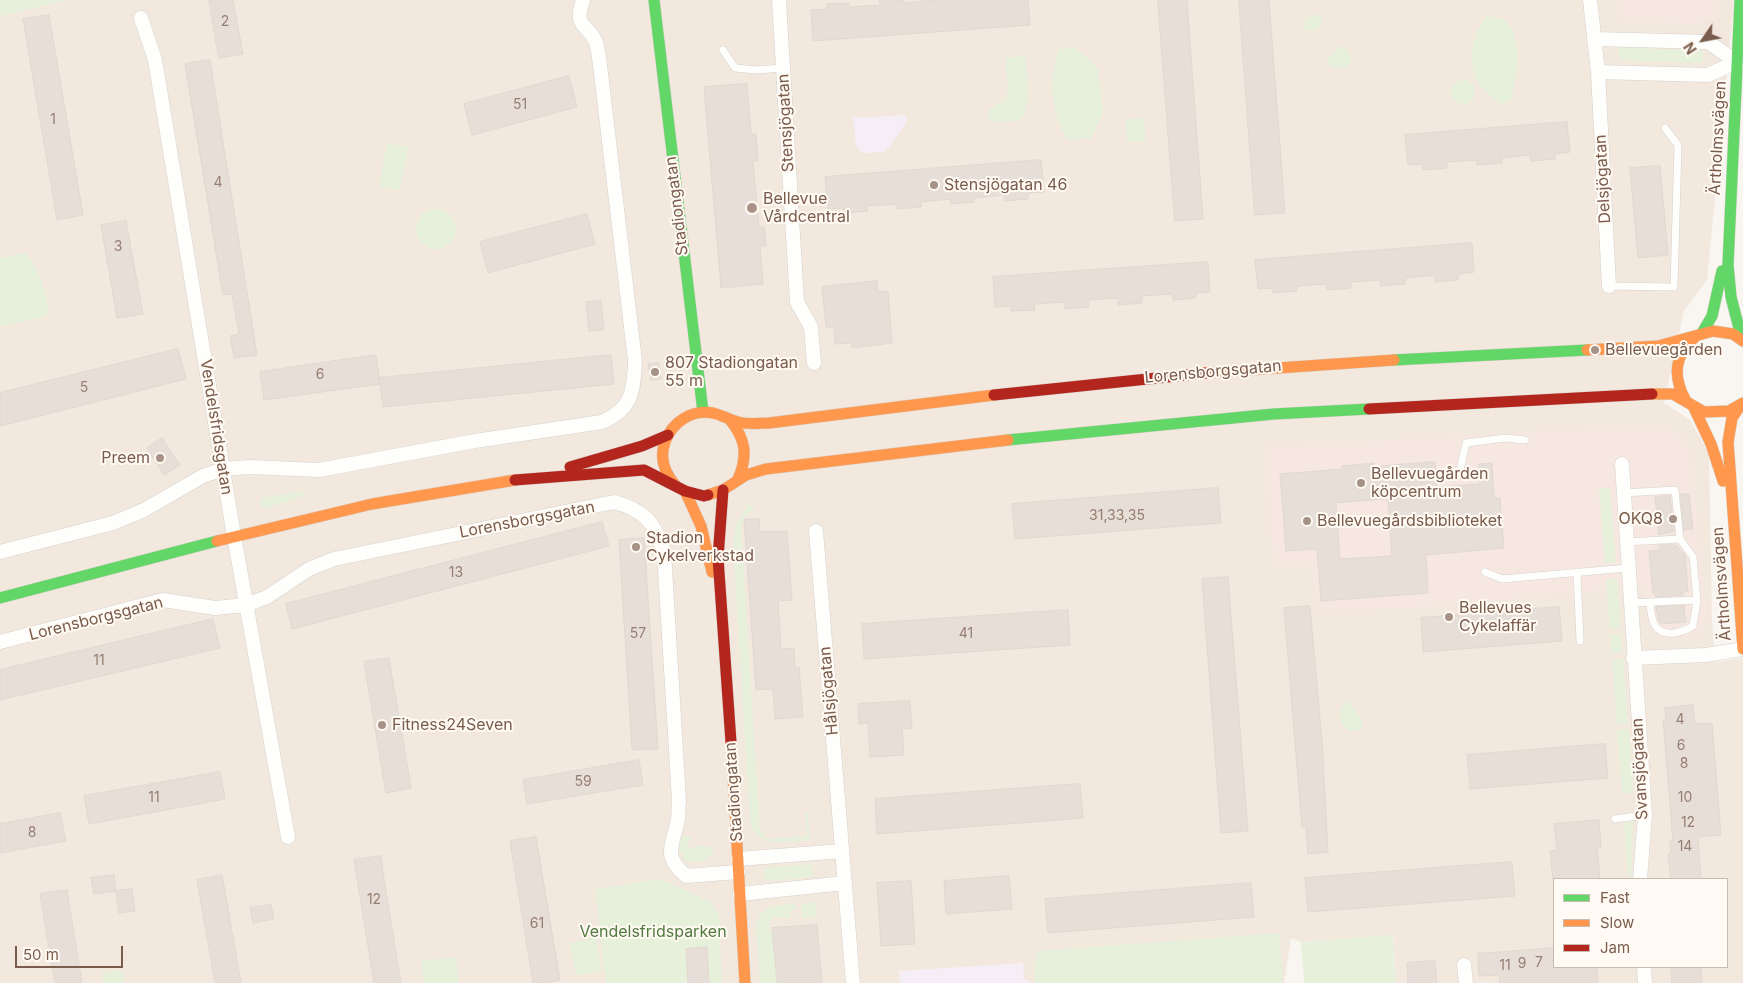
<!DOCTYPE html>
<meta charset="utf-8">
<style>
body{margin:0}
#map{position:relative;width:1743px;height:983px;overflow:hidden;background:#f9f5f0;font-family:Inter,sans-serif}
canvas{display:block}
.legend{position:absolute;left:1553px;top:878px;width:175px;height:90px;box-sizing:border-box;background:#fffaf3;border:1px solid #cabbb1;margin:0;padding:6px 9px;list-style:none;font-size:15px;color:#7a5c4d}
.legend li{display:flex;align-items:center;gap:10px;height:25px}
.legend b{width:25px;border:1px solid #cabbb1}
.north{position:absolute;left:1678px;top:15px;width:50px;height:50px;-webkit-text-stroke:4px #fffaf3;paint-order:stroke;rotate:237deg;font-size:14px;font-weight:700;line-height:20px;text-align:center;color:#7a5c4d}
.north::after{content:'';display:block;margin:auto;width:18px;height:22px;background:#7a5c4d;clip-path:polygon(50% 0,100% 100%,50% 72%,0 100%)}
.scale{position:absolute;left:15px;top:946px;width:108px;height:22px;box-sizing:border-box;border:2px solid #7a5c4d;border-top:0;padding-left:6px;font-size:15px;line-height:18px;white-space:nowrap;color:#7a5c4d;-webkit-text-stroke:4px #fffaf3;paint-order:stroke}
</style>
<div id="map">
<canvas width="1743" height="983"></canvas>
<ul class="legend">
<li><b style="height:6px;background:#63d668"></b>Fast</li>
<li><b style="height:6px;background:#ff974d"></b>Slow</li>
<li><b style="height:6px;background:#b3261e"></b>Jam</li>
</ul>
<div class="north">N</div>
<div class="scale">50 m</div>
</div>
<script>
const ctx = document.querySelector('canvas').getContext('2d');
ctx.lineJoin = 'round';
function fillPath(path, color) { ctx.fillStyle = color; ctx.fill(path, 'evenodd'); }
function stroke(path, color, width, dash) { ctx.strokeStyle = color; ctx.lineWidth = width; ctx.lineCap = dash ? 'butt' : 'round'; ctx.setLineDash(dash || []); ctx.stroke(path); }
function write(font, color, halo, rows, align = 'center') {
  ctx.font = font + ' Inter,sans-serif'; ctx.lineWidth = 4; ctx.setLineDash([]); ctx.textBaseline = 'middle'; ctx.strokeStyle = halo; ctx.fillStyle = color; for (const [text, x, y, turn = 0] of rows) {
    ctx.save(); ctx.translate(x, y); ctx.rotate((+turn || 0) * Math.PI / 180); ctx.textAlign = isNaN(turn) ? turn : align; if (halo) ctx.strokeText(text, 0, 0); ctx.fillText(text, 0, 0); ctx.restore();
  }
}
fillPath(new Path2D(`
 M67 0H1734L1707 280 1684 311 1664 403 1690 420 1709 453 1712 621 1715 660 1717 662 1743 658V983H1396L1393 935 1301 942 1291 938 1284 983H0V16ZM1554 879H1727V967H1554Z`), '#f2e8de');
fillPath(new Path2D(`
 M1618 0H1719L1716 16 1711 20 1696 24 1620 21Z
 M1648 425 1666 427 1678 433 1687 444 1691 455 1707 623 1699 635 1661 639 1646 625 1643 587 1436 607 1317 610 1313 565 1274 567 1265 447Z`), '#f6e8e1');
fillPath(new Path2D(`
 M906 115V124L885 152 861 153 856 145 853 118Z
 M1023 963 1024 979 1029 980V983H900L899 971Z`), '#f6eef6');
fillPath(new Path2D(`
 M0 0H67L0 16Z
 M1319 14 1323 19 1319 28 1314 31 1302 29 1307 18Z
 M1487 16C1491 17 1498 17 1502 19 1526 32 1516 79 1511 100L1501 104C1494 99 1485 93 1480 86 1466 65 1471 34 1487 16Z
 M1345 45 1351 58 1349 66 1333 68 1328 64 1327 59 1334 51Z
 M1075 47 1098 68 1103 114 1091 138 1067 140C1051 107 1047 86 1059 50Z
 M1618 47 1703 51V63L1619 60Z
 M1025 56C1027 76 1033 104 1020 121L994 122 988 117 989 110 1006 99 1008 88 1005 58Z
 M1451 92a12 12 0 1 1 24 0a12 12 0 1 1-24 0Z
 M1144 118 1146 141 1127 142 1125 119Z
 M387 143 408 147 400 190 379 186Z
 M416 229a20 20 0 1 1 40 0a20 20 0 1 1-40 0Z
 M25 252C40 270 46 292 49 314L41 318 0 326V259Z
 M1599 488H1610L1616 563 1605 564Z
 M303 491V496L266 508 261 507 260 498Z
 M748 505 756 508 744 517 741 527 760 830 767 839 807 836 805 812H808L810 840C788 841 756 850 750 821L733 545 736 524Z
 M1606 579H1617L1621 628 1610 629Z
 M1621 634 1622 652 1611 653 1610 635Z
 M1612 659H1623L1628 723 1617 724Z
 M1347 700 1361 717 1363 725 1360 730C1343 735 1340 722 1340 709Z
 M1629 729 1633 793H1622L1617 730Z
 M1633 822 1631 879H1628L1624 823Z
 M682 835 695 839 688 840V847L695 848 699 845 714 848C711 863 699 863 686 861L679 850Z
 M812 864 814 877 765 881 763 868Z
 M661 879 711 902 719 915 722 983H606L595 889Z
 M816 902V916L802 918 801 904Z
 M795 904 797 909 790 911V918H773L769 922 770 933 776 932 779 983H760L756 927C760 905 776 905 795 904Z
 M1279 933 1283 983H1035V965L1038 951Z
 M1393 935 1396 983H1304L1301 942Z
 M596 938 602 971 576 975 570 943Z
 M456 957 459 983H424L421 961Z
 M123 970 124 983H104L102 973Z`), '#e7f0db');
const building = new Path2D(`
 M209 0H233L243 54 219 58Z
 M880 0H904V3L935 0H1028L1030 25 813 41 811 10 827 9V4L849 3 850 7 880 5Z
 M1158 0H1187L1203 219 1175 221Z
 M1239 0H1269L1285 213 1255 215Z
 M49 15 83 215 57 220 23 19Z
 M210 60 257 355 234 358 230 336 239 334 232 294 223 295 185 64Z
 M569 76 577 107 472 135 464 104Z
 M747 84 751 134H756L758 161H753L759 227H764L766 246H760L763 284 721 288 704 87Z
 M1567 122 1570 152 1555 154V159L1531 161 1530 155 1501 158 1502 163 1477 165 1476 160 1447 162V168L1423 170 1422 164 1408 165 1405 135Z
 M1041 160 1044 192 1028 193V199L1004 201V195L974 198V202L951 204 950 199 920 202 921 207 897 209V204L867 206 868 211 844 213 843 208 828 209 825 177Z
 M1660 166 1668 255 1638 258 1630 168Z
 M587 214 595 244 488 273 480 242Z
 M126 221 143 314 117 318 101 225Z
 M1472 243 1474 272 1458 274V280L1435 282V275L1405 278V284L1380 286V280L1351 282V288L1327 290V284L1297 286V291L1273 293V288L1258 289 1255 260Z
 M1208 262 1210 292 1196 293V298L1173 300 1172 294 1142 296V303L1118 305V298L1089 300V307L1065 309V302L1034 304 1035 310 1011 311V306L995 307 993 277Z
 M877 281 878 292 888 291 892 343 852 348V343L835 344 834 327H826L822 287Z
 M601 301 604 330 589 331 586 302Z
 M178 349 186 379 0 426V393Z
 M376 355 380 384 264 400 260 372Z
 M611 355 614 384 383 407 379 378Z
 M659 363 661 379 651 380 648 364Z
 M162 438 180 465 164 475 147 448Z
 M1435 462 1437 487 1480 484 1479 464 1492 463 1494 498H1500L1504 548 1426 555 1428 593 1321 601 1317 549 1286 551 1280 474 1342 469V466L1374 463 1375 466ZM1388 499 1392 556 1340 559 1336 503Z
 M1218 488 1221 523 1015 539 1012 504Z
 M1681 494H1689L1693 529 1684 530Z
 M1670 496 1674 531 1659 535 1655 497Z
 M759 519 760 532 787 531 792 600 778 601 781 649 794 648 795 668 799 667 803 717 775 719 773 689 756 690 744 520Z
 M602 522 609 546 292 629 286 604Z
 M644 538 658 749 632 750 619 540Z
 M1660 545H1676L1685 555 1688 591 1683 592V595L1656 597 1655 594H1653L1649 551 1660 550Z
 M1228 577 1248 831 1221 833 1202 579Z
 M1310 606 1322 741 1328 852 1308 854 1306 828H1302L1284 608Z
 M1684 606 1686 622 1662 624 1659 622 1656 607Z
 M1559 607 1562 641 1423 652 1421 618Z
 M1068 610 1070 645 864 659 862 624Z
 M213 619 220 648 0 700V670Z
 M389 658 411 788 386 793 364 662Z
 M910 701 912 728 902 729 904 755 870 757 868 723 859 724 858 704Z
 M1693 705 1695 724 1712 723 1721 835 1698 837 1701 879H1671L1668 854H1671L1670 841H1673L1663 720H1666L1665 708Z
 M1605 744 1608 778 1470 789 1467 755Z
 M639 760 643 785 527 804 523 780Z
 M220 772 225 799 89 824 84 796Z
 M1080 784 1083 818 877 834 875 799Z
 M60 813 66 841 0 853V824Z
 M1599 820 1601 847H1597L1600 879H1553L1550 851 1557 850 1554 824Z
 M536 837 560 980 544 983H533L510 841Z
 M381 856 384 879 401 983H374L354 860Z
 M1512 862 1515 896 1308 912 1305 878Z
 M114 875 116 891 94 894 91 878Z
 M222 875 226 897 241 983H215L197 880Z
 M1009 876 1012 909 946 914 944 881Z
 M911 881 915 944 881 946 877 883Z
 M1251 883 1254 917 1048 933 1045 899Z
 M132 889 135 911 119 913 116 891Z
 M67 890 70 909 82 983H55L40 894Z
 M271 905 274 919 253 923 250 908Z
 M817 925 822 983H777L772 928Z
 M707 947 709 983H688L686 949Z
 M1554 948V967H1597L1598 983H1500L1499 975 1479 976 1478 954Z
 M1435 961 1437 983H1408L1407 963Z
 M1671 967H1701L1702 983H1672Z`);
fillPath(building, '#e6ded7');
stroke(building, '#e2d8d2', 1);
const lane = new Path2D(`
 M723 50 735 68 756 70 783 68
 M1609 286 1674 287 1678 145 1665 128
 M1461 466 1466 443 1505 438 1525 440
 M1623 493 1675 490 1680 539 1627 542
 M1485 572 1502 579 1628 568
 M1577 572 1580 641
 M1650 602C1651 620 1654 636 1675 633 1683 631 1687 630 1693 626L1697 600
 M1630 603 1697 600 1693 557 1680 539
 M1615 819 1645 815`);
const street = new Path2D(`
 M779 0 797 302 811 327 814 363
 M1590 0 1598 72 1609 286
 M141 18 155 60 234 536 288 837
 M1594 39 1708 42 1737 62
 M1598 72 1708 75 1737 62H1743
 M1622 464 1645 815 1640 879
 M816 531 853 983
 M0 552 113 523 144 510 203 476 223 469 250 467 319 470 475 441 602 422C632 409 634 391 635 361L600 65C599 58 598 49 596 42 588 23 573 29 583 0
 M0 642 163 600 215 608 246 605 267 597 309 569 334 559 614 502C644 510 655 522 664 552L679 801C678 808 679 817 677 824 671 849 664 857 686 876L738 872
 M1633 658 1706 655 1743 649
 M738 859 842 851
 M740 894 845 883
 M1464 965 1466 983
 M1644 967 1645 983`);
const fast = new Path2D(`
 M654 0 703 412
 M1740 0 1728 265 1731 297 1742 340
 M1702 333 1712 316 1722 271
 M1394 360 1587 350
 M1008 440 1274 414 1369 409
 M0 598 217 541`);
const slow = new Path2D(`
 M1587 350 1658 346 1713 331 1733 334 1743 341
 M1205 373 1394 360
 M1652 394H1673L1704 412 1729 411 1743 403
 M1686 401C1672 376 1674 355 1696 336
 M1693 406 1711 444 1723 481
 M1740 406 1732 418 1728 442 1743 649
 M730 420C746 439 748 456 738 479
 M675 485C665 473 659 458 665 442 672 422 692 409 713 413 722 415 730 420 738 422 749 425 759 423 769 423L994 395
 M685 491 701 526 712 572
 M708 495 723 490 746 475 766 469 1008 440
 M217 541 372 504 515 480
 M731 742 745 983`);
const jam = new Path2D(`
 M994 395 1205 373
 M1369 409 1652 394
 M570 467 642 446 668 435
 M515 480 644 470 685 491 704 496 708 495
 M723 490 718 558 731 742`);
stroke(lane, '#d7d1cb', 8);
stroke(street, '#d7d1cb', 15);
stroke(fast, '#d9d2cb', 12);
stroke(slow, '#d9d2cb', 12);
stroke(jam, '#d9d2cb', 12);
stroke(lane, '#fefefd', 7);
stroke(street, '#fefefd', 14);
stroke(fast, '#63d668', 11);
stroke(slow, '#ff974d', 11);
stroke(jam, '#b3261e', 11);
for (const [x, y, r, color] of [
 [934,185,5,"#a69286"],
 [752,208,6,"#a69286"],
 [1595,350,5,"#a69286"],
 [655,372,5,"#a69286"],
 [160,458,5,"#a69286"],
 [1361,483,5,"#a69286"],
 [1673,519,5,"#a69286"],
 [1307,521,5,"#a69286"],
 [636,547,5,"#a69286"],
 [1449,617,5,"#a69286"],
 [382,725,5,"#a69286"]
]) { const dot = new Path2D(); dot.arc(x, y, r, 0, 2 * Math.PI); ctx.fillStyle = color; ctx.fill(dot); stroke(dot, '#fffaf3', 2); }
write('14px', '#977e72', null, [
 ["2",225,22],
 ["51",520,105],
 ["1",53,120],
 ["4",218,183],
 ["3",118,247],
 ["6",320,375],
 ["5",84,388],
 ["31,33,35",1117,516],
 ["13",456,573],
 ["57",638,634],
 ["41",966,634],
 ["11",99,661],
 ["4",1680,720],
 ["6",1681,746],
 ["8",1684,764],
 ["59",583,782],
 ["11",154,798],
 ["10",1685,798],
 ["12",1688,823],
 ["8",32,833],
 ["14",1685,847],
 ["12",374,900],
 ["61",537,924],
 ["7",1539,963],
 ["9",1522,964],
 ["11",1505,966]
]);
write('16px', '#7a5c4d', '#fffaf3', [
 ["Stensjögatan",786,123,-93],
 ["Ärtholmsvägen",1718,138,-87],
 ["Delsjögatan",1603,179,-93],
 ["Stadiongatan",677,206,-97],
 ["Lorensborgsgatan",1213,372,-5],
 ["Vendelsfridsgatan",216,427,81],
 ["Lorensborgsgatan",527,520,-11],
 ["Ärtholmsvägen",1722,584,-94],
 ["Lorensborgsgatan",96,619,-14],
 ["Hålsjögatan",829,691,-95],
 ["Svansjögatan",1640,769,-93],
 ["Stadiongatan",734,792,-94]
]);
write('16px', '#7a5c4d', '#fffaf3', [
 ["Stensjögatan 46",944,185],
 ["Bellevue",763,199],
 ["Vårdcentral",763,217],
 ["Bellevuegården",1605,350],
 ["807 Stadiongatan",665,363],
 ["55 m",665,381],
 ["Preem",150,458,"right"],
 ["Bellevuegården",1371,474],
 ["köpcentrum",1371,492],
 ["OKQ8",1663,519,"right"],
 ["Bellevuegårdsbiblioteket",1317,521],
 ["Stadion",646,538],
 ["Cykelverkstad",646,556],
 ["Bellevues",1459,608],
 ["Cykelaffär",1459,626],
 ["Fitness24Seven",392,725]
], 'left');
write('16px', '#537a41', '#fffaf3', [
 ["Vendelsfridsparken",653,932]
]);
</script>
